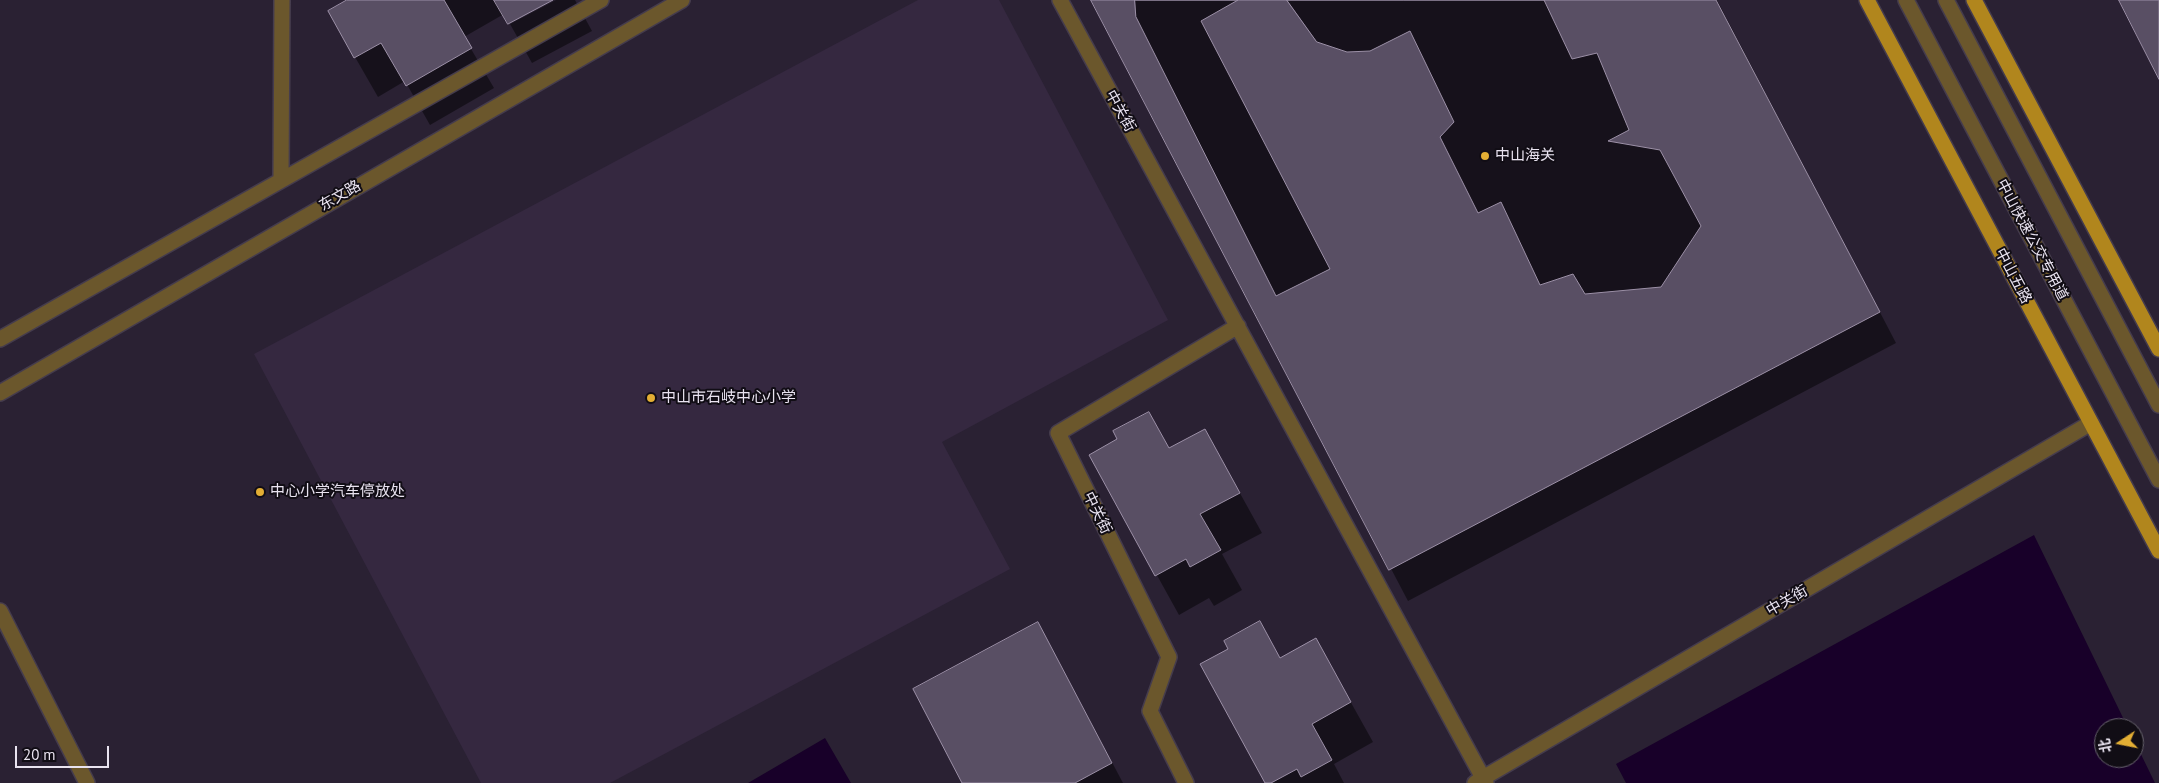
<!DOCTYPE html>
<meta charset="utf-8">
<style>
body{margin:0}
#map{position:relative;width:2159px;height:783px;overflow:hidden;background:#2a2133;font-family:"PT Sans","Noto Sans SC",sans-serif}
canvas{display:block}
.north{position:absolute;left:2094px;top:718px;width:50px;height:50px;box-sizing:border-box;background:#110d15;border:1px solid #67636d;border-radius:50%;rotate:259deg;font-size:14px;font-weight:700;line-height:20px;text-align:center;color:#e9e3f0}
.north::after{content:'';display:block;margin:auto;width:18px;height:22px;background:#e3ae34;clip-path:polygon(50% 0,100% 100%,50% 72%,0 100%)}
.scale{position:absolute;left:15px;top:746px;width:94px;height:22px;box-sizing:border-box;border:2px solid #e9e3f0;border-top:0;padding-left:6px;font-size:15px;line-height:18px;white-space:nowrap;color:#e9e3f0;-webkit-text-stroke:4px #110d15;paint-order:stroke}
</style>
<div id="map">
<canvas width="2159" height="783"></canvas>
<div class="north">北</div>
<div class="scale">20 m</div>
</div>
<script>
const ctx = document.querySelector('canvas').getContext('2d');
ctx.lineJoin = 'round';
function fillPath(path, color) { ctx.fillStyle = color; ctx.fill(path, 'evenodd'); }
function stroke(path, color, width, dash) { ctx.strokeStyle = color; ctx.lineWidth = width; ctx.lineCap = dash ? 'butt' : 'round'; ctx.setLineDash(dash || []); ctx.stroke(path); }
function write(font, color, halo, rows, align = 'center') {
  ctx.font = font + ' "PT Sans","Noto Sans SC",sans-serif'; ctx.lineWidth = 4; ctx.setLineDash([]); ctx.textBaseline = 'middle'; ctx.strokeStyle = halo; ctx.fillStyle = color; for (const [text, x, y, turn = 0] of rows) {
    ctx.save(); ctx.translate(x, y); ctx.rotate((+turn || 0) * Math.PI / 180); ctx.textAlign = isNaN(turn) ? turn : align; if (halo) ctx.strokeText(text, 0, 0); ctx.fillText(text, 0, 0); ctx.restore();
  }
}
fillPath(new Path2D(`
 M918 0H999L1168 320 942 442 1010 569 610 783H481L254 354Z`), '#352840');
fillPath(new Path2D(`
 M2034 535 2128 728H2104V758H2134V740L2155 783H1626L1616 764Z
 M825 738 851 783H748Z`), '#180029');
fillPath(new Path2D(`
 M349 0H551L504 14 464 37 494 88 430 125 405 81 378 97 355 57Z
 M556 0H575L592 31 532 63 510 24Z
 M1092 0H1717L1896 343 1408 601Z
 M1205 430 1262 533 1222 554 1242 590 1214 606 1209 598 1179 615 1091 456 1169 450Z
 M1316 640 1373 742 1334 764 1344 783H1266L1280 660Z
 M1055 655 1123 783H964Z`), '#0007');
const building = new Path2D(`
 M347 0H444L472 48 406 86 381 43 354 58 328 11Z
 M494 0H553L508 24Z
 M1091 0H1716L1880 312 1389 570Z
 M1135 0H1238L1201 21 1330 269 1276 296 1136 17Z
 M1287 0H1544L1572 59 1597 53 1629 130 1608 141 1660 150 1701 226 1661 287 1585 294 1573 274 1540 285 1501 202 1478 213 1440 137 1454 122 1410 31 1370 51 1347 52 1317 42Z
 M2119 0H2159V79Z
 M1149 412 1169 448 1205 429 1240 493 1200 514 1221 550 1190 567 1186 559 1155 576 1089 455 1117 439 1113 431Z
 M1260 621 1280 658 1316 638 1351 702 1312 724 1332 760 1301 777 1297 769 1271 783H1265L1200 664 1228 649 1224 641Z
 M1038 622 1112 763 1075 783H962L913 689Z`);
fillPath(building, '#594f64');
stroke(building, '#9c90a7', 1);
const minor = new Path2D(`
 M1060 0 1483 778 1475 783
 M1906 0 2159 480
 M1946 0 2159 405
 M281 180 282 0
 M0 339 601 0
 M0 393 682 0
 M0 611 87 783
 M1186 783 1150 711 1169 657 1058 433 1238 326
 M1486 783 1483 778 2091 423`);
const major = new Path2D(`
 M1867 0 2159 551
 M1974 0 2159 349`);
stroke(minor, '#453c4d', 18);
stroke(major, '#453c4d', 18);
stroke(minor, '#6b572c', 15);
stroke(major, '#b1861d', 15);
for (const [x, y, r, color] of [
 [1485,156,5,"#e3ae34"],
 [651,398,5,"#e3ae34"],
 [260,492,5,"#e3ae34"]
]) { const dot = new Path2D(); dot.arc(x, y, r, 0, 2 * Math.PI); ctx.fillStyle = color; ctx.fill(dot); stroke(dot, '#110d15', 2); }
write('15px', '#e9e3f0', '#110d15', [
 ["中关街",1120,111,61],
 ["东文路",340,196,-30],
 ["中山快速公交专用道",2032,240,62],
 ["中山五路",2013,276,62],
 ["中关街",1097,513,64],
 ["中关街",1787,601,-30]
]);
write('15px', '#e9e3f0', '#110d15', [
 ["中山海关",1495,156],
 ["中山市石岐中心小学",661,398],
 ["中心小学汽车停放处",270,492]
], 'left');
</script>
